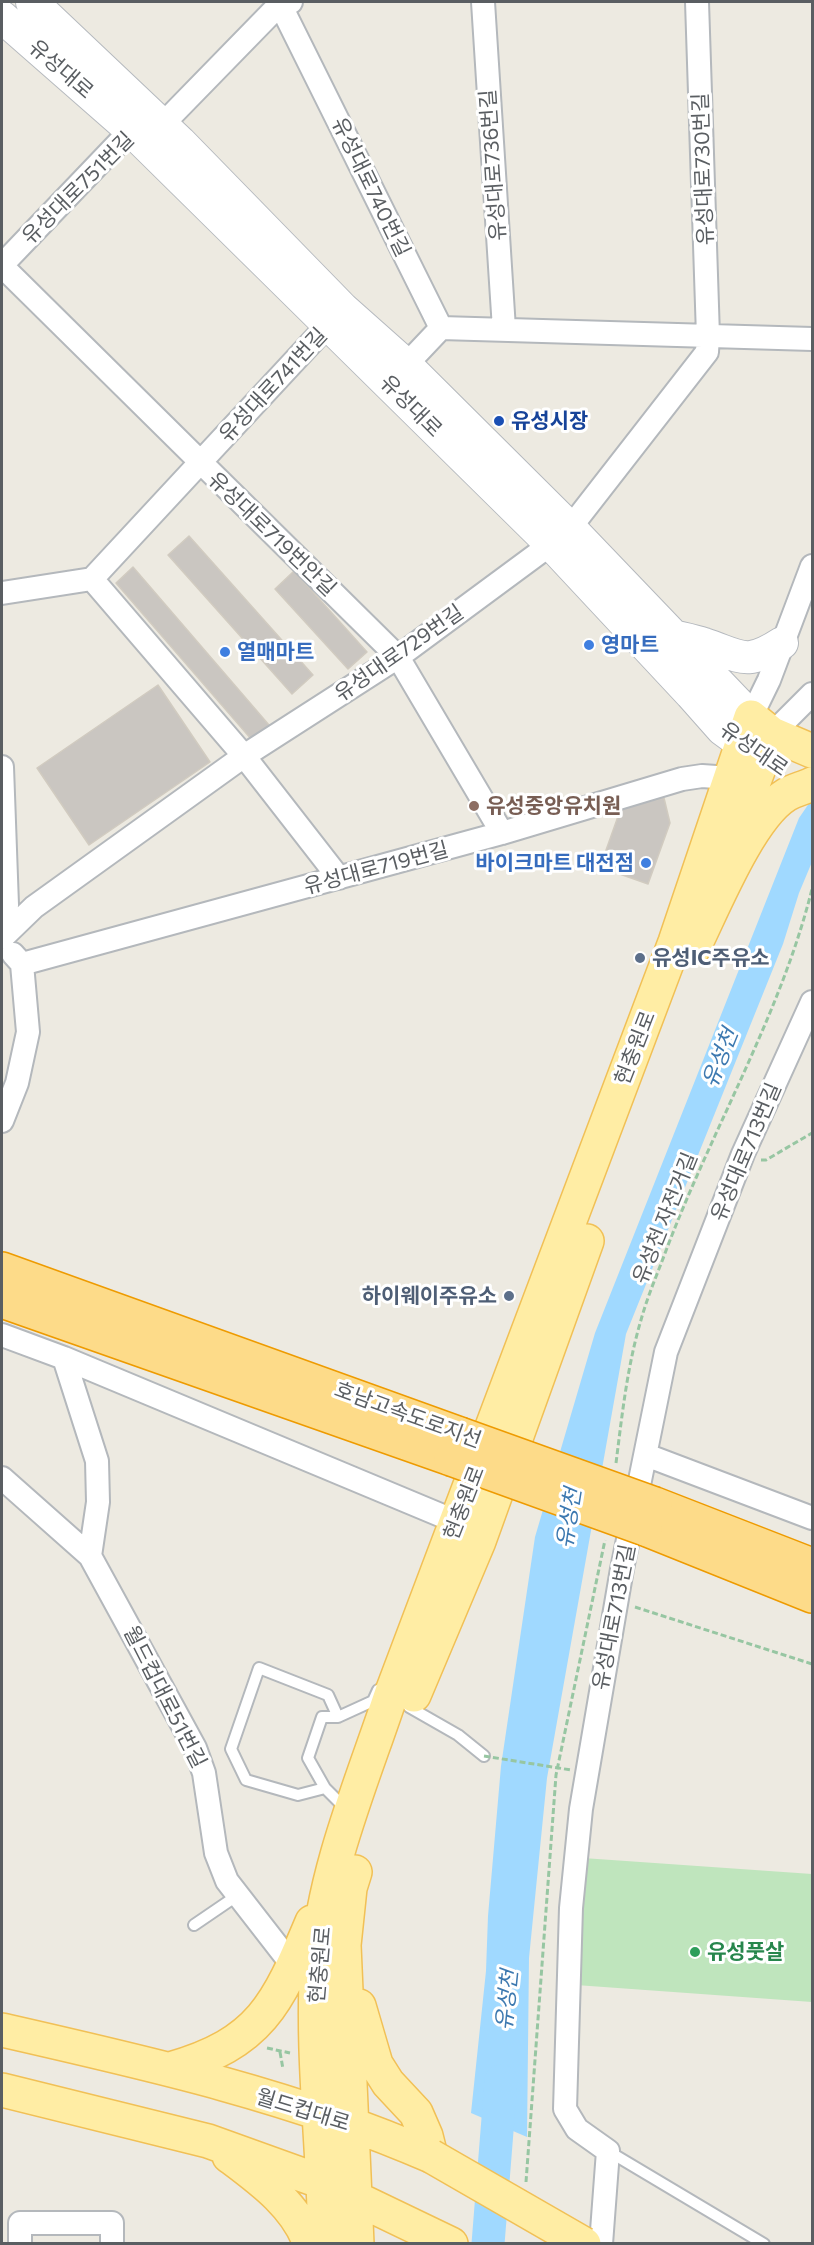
<!DOCTYPE html>
<meta charset="utf-8">
<style>
body{margin:0}
#map{position:relative;width:814px;height:2245px;overflow:hidden;background:#edeae1;font-family:Commissioner,sans-serif}
canvas{display:block}
.frame{position:absolute;inset:0;border:3px solid #5a5e62;pointer-events:none}
</style>
<div id="map">
<canvas width="814" height="2245"></canvas>
<div class="frame"></div>
</div>
<script>
const ctx = document.querySelector('canvas').getContext('2d');
ctx.lineJoin = 'round';
function fillPath(path, color) { ctx.fillStyle = color; ctx.fill(path, 'evenodd'); }
function stroke(path, color, width, dash) { ctx.strokeStyle = color; ctx.lineWidth = width; ctx.lineCap = dash ? 'butt' : 'round'; ctx.setLineDash(dash || []); ctx.stroke(path); }
function write(font, color, halo, rows, align = 'center') {
  ctx.font = font + ' Commissioner,"Noto Sans KR",sans-serif'; ctx.lineWidth = 6; ctx.setLineDash([]); ctx.textBaseline = 'middle'; ctx.strokeStyle = halo; ctx.fillStyle = color; for (const [text, x, y, turn = 0] of rows) {
    ctx.save(); ctx.translate(x, y); ctx.rotate((+turn || 0) * Math.PI / 180); ctx.textAlign = isNaN(turn) ? turn : align; if (halo) ctx.strokeText(text, 0, 0); ctx.fillText(text, 0, 0); ctx.restore();
  }
}
fillPath(new Path2D(`
 M583 1858 812 1874V2002L576 1985Z`), '#bfe5bd');
fillPath(new Path2D(`
 M812 799V862L799 893 783 944 626 1334 547 1778 529 1958 527 2137 471 2113 486 1971 488 1916 501 1766 535 1537 595 1333 799 818Z`), '#a0d9ff');
stroke(new Path2D(`
 M488 2244 501 2081`), '#a0d9ff', 33);
const building = new Path2D(`
 M189 536 313 675 292 694 168 555Z
 M133 567 269 725 252 740 116 583Z
 M294 571 367 652 348 669 275 589Z
 M158 685 210 762 89 845 37 768Z
 M664 798 670 823 648 884 600 867 621 808Z`);
fillPath(building, '#cac6c1');
stroke(building, '#d1cbc0', 1.5);
const lane = new Path2D(`
 M409 1707 458 1735 484 1756
 M325 1788 308 1758 322 1717H338
 M346 1809 325 1788 298 1795 246 1780 231 1749 259 1668 328 1695 338 1717 373 1701 378 1690
 M194 1925 238 1895
 M608 2151 764 2244`);
const street = new Path2D(`
 M279 2 441 328
 M483 2 504 329
 M2 265 131 130 162 125 280 4 291 2
 M2 266 398 657 502 833
 M441 328 812 339
 M406 365 441 328
 M570 528 707 352 708 336 697 2
 M92 579 244 756 339 878
 M2 593 92 579 338 314
 M751 717 769 680 812 566
 M772 734 812 694
 M2 767 7 905 2 932
 M2 938 34 907 244 756 398 657 551 544
 M22 964 502 833 682 779 702 776 730 778
 M2 1121 17 1083 28 1032 22 964 13 954
 M2 1335 64 1358 457 1522
 M64 1358 97 1461 98 1502 90 1556
 M646 1455 812 1518
 M2 1478 90 1556 195 1748 204 1773 216 1853 227 1881 293 1966
 M20 2244V2223H112V2244
 M601 2244 608 2151 577 2129 565 2109 571 1908 581 1809 622 1569 666 1352 743 1154 812 1002`);
const secondary = new Path2D(`
 M32 2 180 142 343 309 406 365 570 528 751 717
 M2 17 131 130 551 544 691 694 722 729 763 759
 M677 637C686 639 696 641 704 644 741 656 745 667 782 643`);
const primary = new Path2D(`
 M732 840 772 734
 M693 949C713 909 749 818 786 795 794 790 804 788 812 784
 M414 1695 479 1541 587 1241
 M355 1872 350 1888 344 1945 357 2244
 M359 2006 376 2064 388 2083 416 2113 426 2136 431 2156
 M2 2030C147 2063 294 2096 431 2156
 M170 2069C261 2043 277 2005 312 1922
 M2 2090 208 2141 322 2182 451 2244
 M229 2156C261 2180 296 2205 310 2244
 M325 2244C324 2150 311 2055 317 1961 324 1868 364 1777 393 1689L675 942 751 717 772 734 812 751`);
const highway = new Path2D(`
 M2 1269 460 1434
 M2 1301 451 1459
 M655 1504 812 1565
 M645 1529 812 1596`);
stroke(lane, '#b4b8bc', 14);
stroke(street, '#b4b8bc', 26);
stroke(secondary, '#b5b9be', 34);
stroke(primary, '#f1c056', 36);
stroke(highway, '#ee9b01', 36);
stroke(new Path2D(`
 M761 1160H766L812 1133
 M616 1463C622 1416 627 1367 641 1320 647 1298 656 1277 664 1256 710 1132 780 1017 812 889
 M635 1607 812 1664
 M267 2048 290 2053
 M280 2052 283 2069
 M526 2182 556 1775 605 1540`), '#97c6a2', 3, [6, 3]);
stroke(lane, '#fff', 10);
stroke(street, '#fff', 22);
stroke(secondary, '#fff', 32);
stroke(primary, '#ffeda4', 33);
stroke(highway, '#fddb89', 33);
const primaryBridge = new Path2D(`
 M431 2156 584 2244`);
const highwayBridge = new Path2D(`
 M460 1434 655 1504
 M451 1459 645 1529`);
stroke(primaryBridge, '#f1c056', 36, []);
stroke(highwayBridge, '#ee9b01', 36, []);
stroke(new Path2D(`
 M484 1756 571 1770`), '#97c6a2', 3, [6, 3]);
stroke(primaryBridge, '#ffeda4', 33);
stroke(highwayBridge, '#fddb89', 33);
for (const [x, y, r, color] of [
 [499,421,6,"#1a4fb4"],
 [589,645,6,"#3f7fe0"],
 [225,652,6,"#3f7fe0"],
 [474,806,6,"#8d6e63"],
 [646,863,6,"#3f7fe0"],
 [640,958,6,"#5c6f8a"],
 [509,1296,6,"#5c6f8a"],
 [695,1952,6,"#2e9e5b"]
]) { const dot = new Path2D(); dot.arc(x, y, r, 0, 2 * Math.PI); ctx.fillStyle = color; ctx.fill(dot); stroke(dot, '#fff', 2); }
write('21px', '#5a5e62', '#fff', [
 ["유성대로",61,69,41],
 ["유성대로736번길",493,165,-94],
 ["유성대로730번길",703,169,-92],
 ["유성대로740번길",371,187,64],
 ["유성대로751번길",78,188,-45],
 ["유성대로741번길",273,385,-47],
 ["유성대로",411,406,45],
 ["유성대로719번안길",272,534,44],
 ["유성대로729번길",399,653,-35],
 ["유성대로",754,749,35],
 ["유성대로719번길",376,868,-15],
 ["현충원로",635,1048,-69],
 ["유성대로713번길",746,1152,-67],
 ["유성천 자전거길",665,1218,-68],
 ["호남고속도로지선",408,1415,20],
 ["현충원로",464,1503,-69],
 ["유성대로713번길",614,1617,-79],
 ["월드컵대로51번길",165,1697,63],
 ["현충원로",320,1965,-85],
 ["월드컵대로",303,2110,17]
]);
write('bold 21px', '#164399', '#fff', [
 ["유성시장",511,421]
], 'left');
write('bold 21px', '#366cbe', '#fff', [
 ["영마트",601,645],
 ["열매마트",237,652],
 ["바이크마트 대전점",634,863,"right"]
], 'left');
write('bold 21px', '#785e54', '#fff', [
 ["유성중앙유치원",486,806]
], 'left');
write('bold 21px', '#4e5e75', '#fff', [
 ["유성IC주유소",652,958],
 ["하이웨이주유소",497,1296,"right"]
], 'left');
write('bold 21px', '#27864d', '#fff', [
 ["유성풋살",707,1952]
], 'left');
write('italic 22px', '#3d79b0', '#fff', [
 ["유성천",720,1058,-68],
 ["유성천",569,1518,-81],
 ["유성천",507,2000,-84]
]);
</script>
